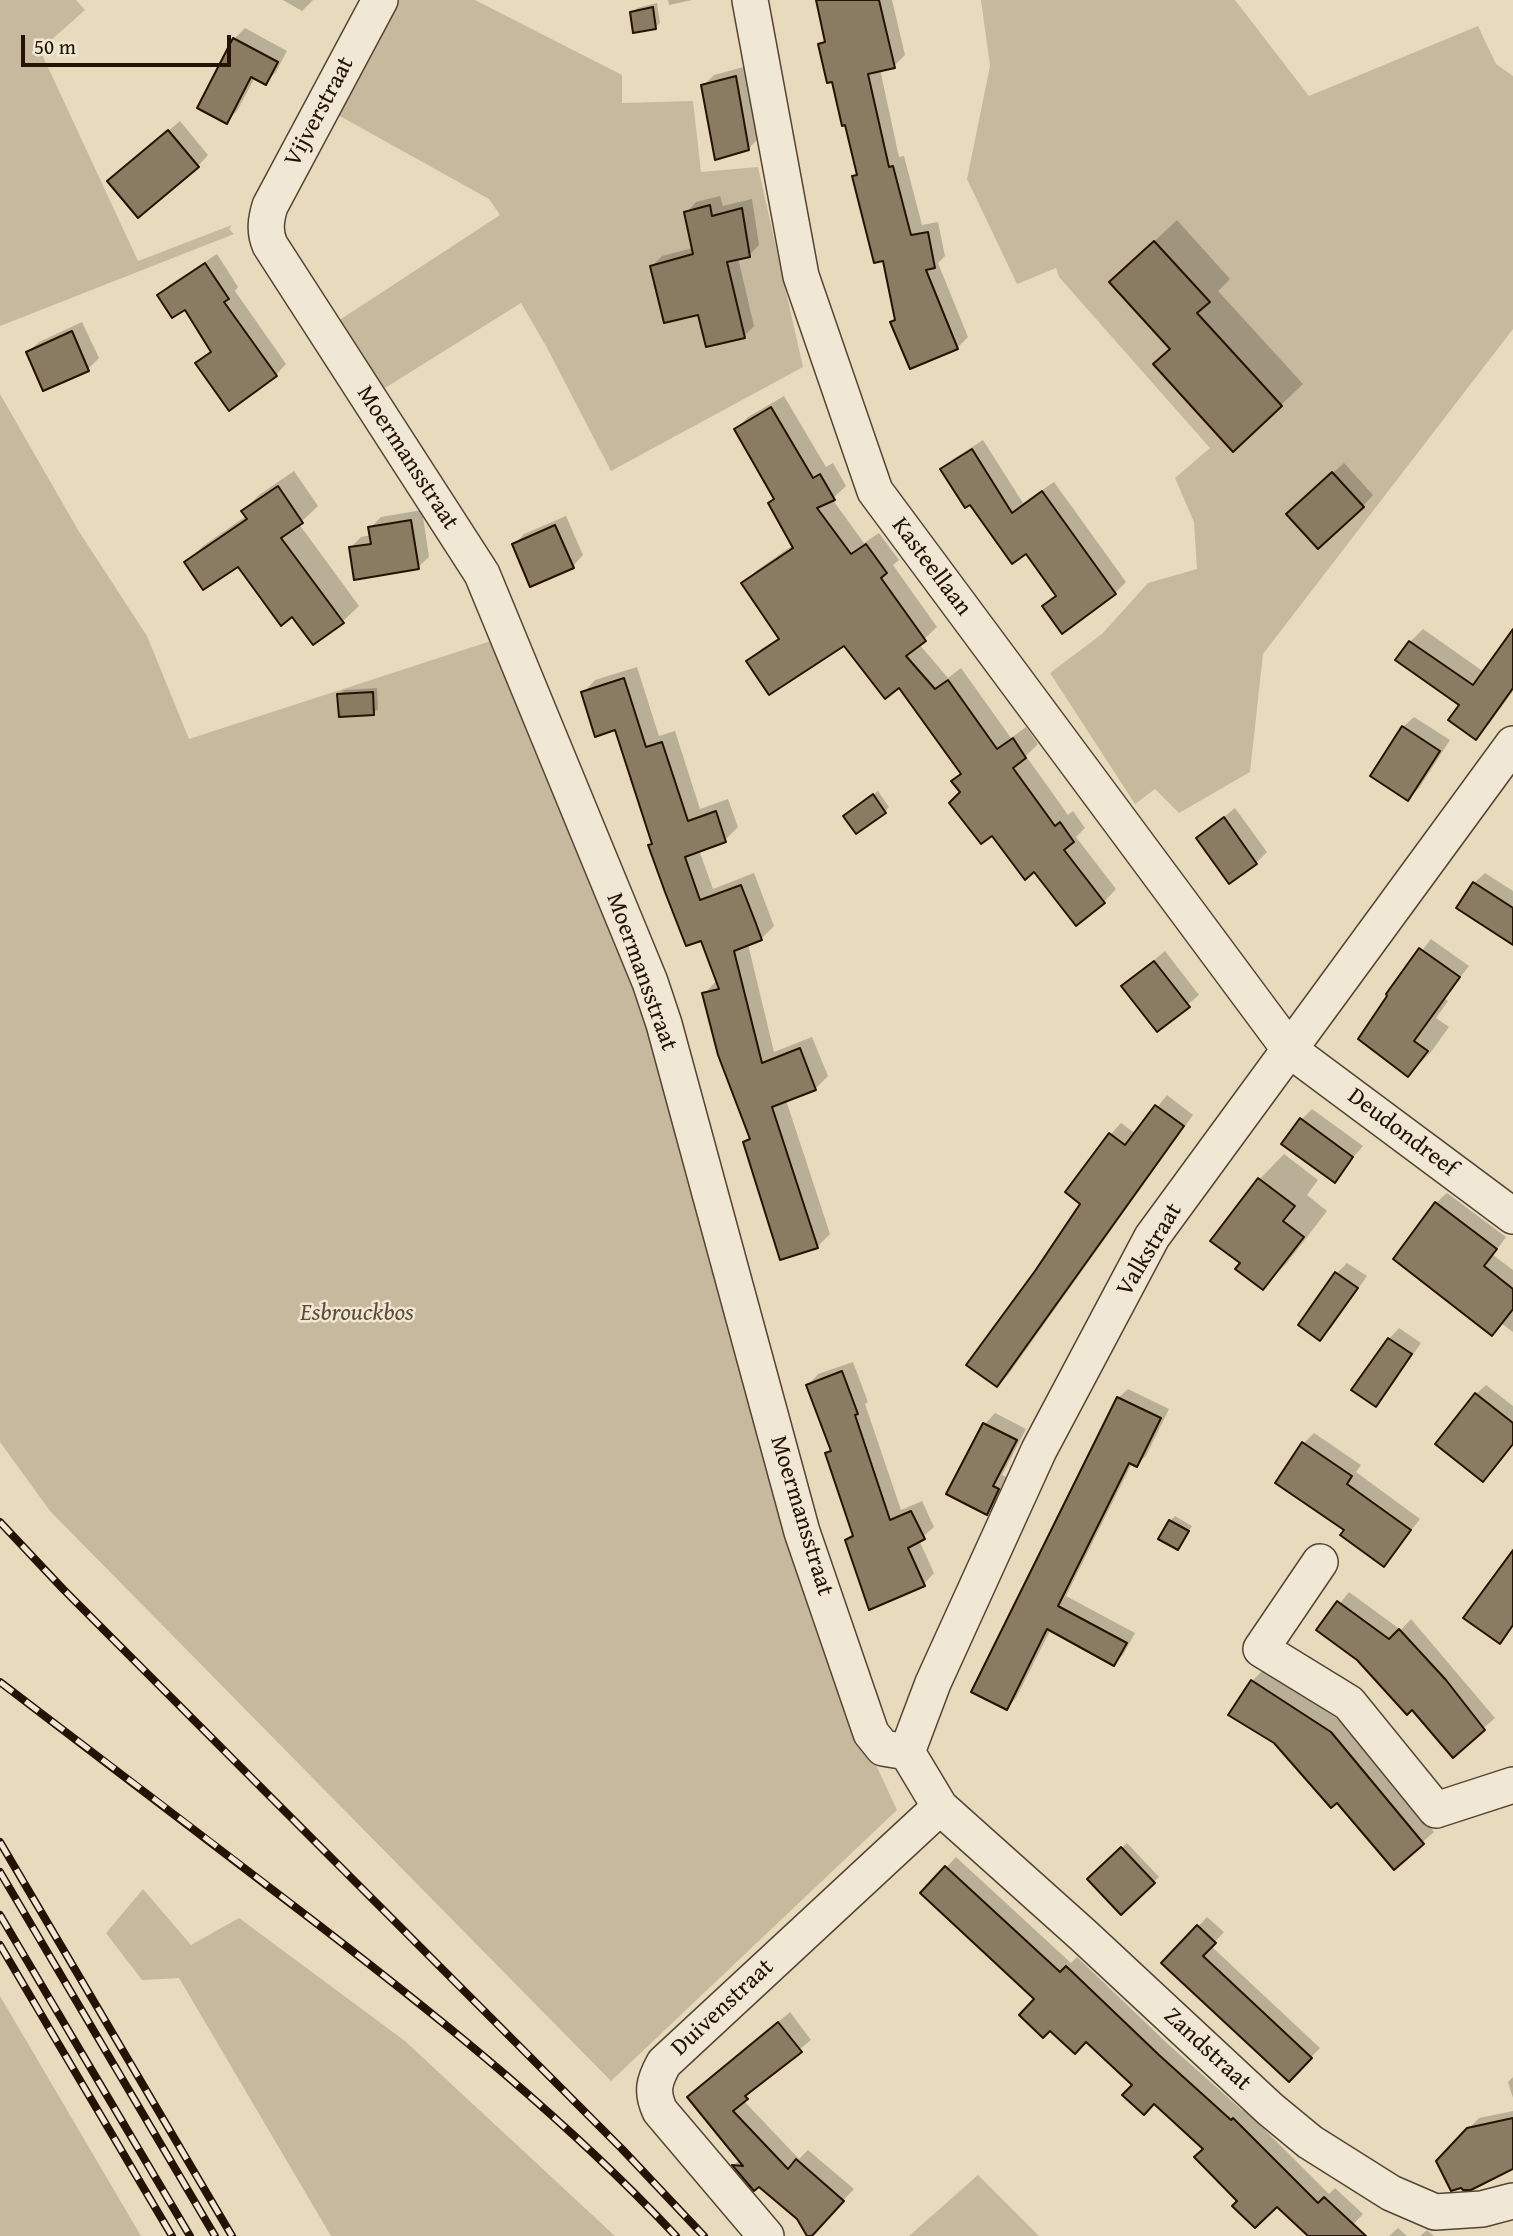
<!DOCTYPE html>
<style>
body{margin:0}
#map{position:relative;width:1513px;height:2236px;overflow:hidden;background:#e8dbbd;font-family:"Gentium Book Plus",serif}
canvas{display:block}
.scale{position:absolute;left:21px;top:35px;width:210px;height:32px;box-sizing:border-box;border:4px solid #241202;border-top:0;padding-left:9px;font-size:21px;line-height:24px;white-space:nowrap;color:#241202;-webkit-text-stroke:5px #f0e8d4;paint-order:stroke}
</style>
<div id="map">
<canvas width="1513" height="2236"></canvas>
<div class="scale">50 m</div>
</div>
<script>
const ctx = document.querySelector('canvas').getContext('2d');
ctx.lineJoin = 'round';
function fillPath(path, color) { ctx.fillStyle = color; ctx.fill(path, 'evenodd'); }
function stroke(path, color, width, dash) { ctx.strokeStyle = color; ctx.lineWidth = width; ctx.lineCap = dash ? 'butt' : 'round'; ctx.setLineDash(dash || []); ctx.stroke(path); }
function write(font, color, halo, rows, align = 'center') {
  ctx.font = font + ' "Gentium Book Plus",serif'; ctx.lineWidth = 5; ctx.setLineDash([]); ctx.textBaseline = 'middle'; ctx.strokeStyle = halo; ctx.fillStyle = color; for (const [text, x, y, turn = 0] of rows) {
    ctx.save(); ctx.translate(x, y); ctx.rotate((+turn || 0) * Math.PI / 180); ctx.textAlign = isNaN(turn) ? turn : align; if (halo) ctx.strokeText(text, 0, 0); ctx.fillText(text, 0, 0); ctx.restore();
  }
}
fillPath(new Path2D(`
 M0 0H76L85 10 40 50 138 261 232 225 229 229 234 234 0 326Z
 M390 0H475L622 75V103L693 101 701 172 758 167 803 367 611 471 546 346 521 303 377 393 332 325 500 215 489 199 329 110Z
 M981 0H1235L1309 96 1478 26 1496 64 1513 76V329L1263 654 1250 772 1179 813 1155 789 1135 804 1050 673 1102 634 1148 583 1197 569 1194 522 1175 478 1210 448 1059 277 1056 268 1017 284 967 179 990 66Z
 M0 394 78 530 147 636 189 739 494 640 637 988 752 1403 869 1750 897 1810 611 2081 50 1511 0 1442Z
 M143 1889 191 1945 239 1918 405 2041 615 2236H331L179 1978 142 1980 106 1933Z
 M0 1996 141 2236H0Z
 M978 2175 1039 2236H909Z`), '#c7b99d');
fillPath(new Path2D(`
 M283 0H313L302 11Z
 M668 0H692L669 5Z
 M817 0H892L905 55 894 66 880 69 899 157 904 156 922 225 938 222 945 256 938 263 968 337 957 348 893 322 897 318 885 259 854 177 858 173 833 80 820 45 826 38Z
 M657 3 660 23 655 28 632 13 637 8Z
 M245 28 287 51 276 72 265 83 255 77 237 111 226 122 234 39Z
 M747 66 759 138 748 149 703 86 714 75Z
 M180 121 208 155 198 166 118 174Z
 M720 196 723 206 752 199 759 245 749 255 738 258 754 326 744 336 699 313 652 266 662 256 693 248 686 213 696 202Z
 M1177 220 1230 279 1218 291 1303 384 1281 405 1172 348 1111 282Z
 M217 254 238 287 235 291 286 364 276 375 197 363 212 350 185 308 159 296 169 285Z
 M82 322 99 358 88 369 44 389 28 352 39 342Z
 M784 396 826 467 833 463 846 486 832 499 864 543 879 533 899 560 893 565 937 627 919 644 948 678 961 668 1011 738 1026 727 1038 744 1026 756 1068 815 1073 811 1085 828 1076 837 1116 889 1104 902 962 792 954 781 962 773 900 685 845 643 749 661 761 649 780 637 743 583 756 571 793 545 776 498 736 429 748 417Z
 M983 440 1023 503 1054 482 1126 582 1115 593 1044 606 1057 594 1027 552 970 503 943 469 953 459Z
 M1344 463 1373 495 1363 506 1299 503Z
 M294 471 318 506 299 524 359 606 342 622 293 615 238 564 186 562 203 546 246 516 243 511 259 495Z
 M422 510 429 557 418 567 351 547 361 537 371 535 370 528 381 517Z
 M566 516 583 555 573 566 514 545 524 534Z
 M1423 629 1484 672 1513 632V691L1489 724 1476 737 1461 704 1410 642Z
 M637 667 659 736 675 731 700 809 728 799 738 827 725 840 699 850 713 889 754 873 774 926 761 939 748 944 774 1052 812 1037 828 1076 815 1089 786 1100 830 1234 817 1247 745 1142 751 1137 704 994 717 980 702 939 650 845 653 842 616 728 583 693 595 680Z
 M377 688 378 709 373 713 339 695 344 690Z
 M1414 717 1450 740 1419 788 1408 799 1403 727Z
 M878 791 889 807 885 812H850Z
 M1235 808 1267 852 1256 863 1198 838Z
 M1485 873 1513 891V933L1474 883Z
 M1431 939 1469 966 1444 998 1448 1001 1436 1018 1449 1027 1431 1052 1408 1075 1396 984Z
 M1165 951 1199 995 1157 1030 1123 986Z
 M1167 1095 1193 1115 1008 1375 997 1385 1036 1272 1082 1203 1067 1192 1111 1134 1121 1123 1136 1134Z
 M1312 1109 1363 1146 1334 1180 1302 1119Z
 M1284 1154 1318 1180 1307 1195 1327 1211 1287 1263 1262 1288 1242 1263 1213 1240 1260 1179Z
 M1447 1193 1506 1237 1493 1255 1513 1270V1332L1502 1324 1492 1334 1436 1203Z
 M1347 1263 1367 1276 1331 1328 1320 1339 1300 1325 1337 1273Z
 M1399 1328 1421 1343 1386 1394 1376 1404 1389 1339Z
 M853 1362 868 1402 865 1404 901 1510 922 1501 934 1527 919 1540 934 1573 924 1584 847 1540 854 1533 827 1453 832 1449 808 1385 818 1374Z
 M1486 1385 1513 1406V1443L1483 1480 1476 1394Z
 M1128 1389 1169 1409 1146 1456 1136 1465 1132 1463 1066 1596 1135 1633 1123 1655 1114 1664 1051 1629 1016 1698 1007 1708 1118 1398Z
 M995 1413 1026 1429 1002 1475 1008 1478 998 1502 987 1513 949 1493 985 1424Z
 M1314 1433 1361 1465 1356 1472 1420 1519 1384 1565 1346 1529 1277 1483 1304 1443Z
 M1175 1516 1192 1526 1178 1548 1170 1521Z
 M1349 1592 1401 1630 1411 1619 1495 1718 1453 1755 1413 1708 1358 1659 1319 1629Z
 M1263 1670 1341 1721 1434 1832 1394 1867 1252 1681Z
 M1127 1843 1159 1877 1121 1913 1090 1879Z
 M956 1857 1071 1963 1077 1957 1169 2045 1243 2111 1244 2109 1329 2194 1335 2188 1363 2214 1342 2236H1311L1276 2204 1240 2201 1205 2149 1087 2040 1037 1999 922 1893Z
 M1207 1917 1224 1932 1211 1946 1320 2048 1289 2080 1164 1963Z
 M790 2012 811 2040 756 2085 757 2087 743 2100 799 2159 808 2150 854 2189 810 2236 798 2218 759 2185 754 2189 734 2165 740 2160 700 2087Z
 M1513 2077V2098L1508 2082Z
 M1513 2111V2167L1468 2129 1479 2118Z
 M1398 2228 1407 2236H1389Z
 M1427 2230 1434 2236H1420Z`), '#0003');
const building = new Path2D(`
 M816 0H879L895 68 868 74 889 167 893 166 911 235 928 232 935 268 926 270 958 349 910 369 890 322 895 320 883 261 874 263 852 176 857 175 845 125 842 126 832 82 827 83 818 44 825 42Z
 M653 7 656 29 633 33 630 12Z
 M233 38 278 62 266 85 251 77 227 124 197 108Z
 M736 76 749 150 715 160 701 85Z
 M168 130 199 167 138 218 107 181Z
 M710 205 712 216 742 208 750 257 727 262 745 338 706 347 698 315 664 323 650 266 693 254 684 212Z
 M1154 241 1210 302 1197 313 1282 406 1233 452 1153 364 1170 349 1109 282Z
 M205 263 229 299 224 302 277 376 229 411 195 363 211 352 185 310 172 318 157 295Z
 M72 331 89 371 43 391 26 352Z
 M771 407 813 478 820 474 835 500 817 508 851 554 866 544 887 573 881 578 926 641 906 656 935 689 948 680 997 749 1013 738 1026 758 1013 768 1055 826 1060 822 1074 842 1064 850 1105 903 1076 926 1034 872 1025 880 992 836 981 844 949 803 960 792 951 781 961 774 899 688 885 699 844 646 769 695 746 661 779 639 741 583 793 548 768 503 774 499 734 429Z
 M972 449 1012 513 1042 491 1116 594 1062 634 1042 606 1056 596 1026 554 1012 564 970 505 965 508 940 469Z
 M1332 472 1364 507 1318 549 1286 514Z
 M278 486 303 523 281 538 344 623 313 645 292 617 281 626 238 567 203 590 184 562 247 519 241 511Z
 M411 520 419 569 354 580 349 547 371 544 368 527Z
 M555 525 574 568 530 587 512 544Z
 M1513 629V688L1476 740 1448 720 1459 705 1395 660 1409 641 1473 685Z
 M624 678 646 747 662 742 688 821 716 811 726 842 685 857 700 900 741 885 755 921 762 940 734 951 762 1063 800 1048 816 1090 772 1107 818 1248 780 1260 743 1142 750 1139 718 1055 702 993 719 989 701 941 686 946 665 892 648 845 652 844 615 730 595 737 581 692Z
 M373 692 374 715 339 717 337 694Z
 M1402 726 1440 751 1408 801 1370 776Z
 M873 794 886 813 856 834 843 816Z
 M1224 817 1257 864 1229 884 1196 838Z
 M1473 882 1513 908V945L1456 908Z
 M1419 948 1460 977 1414 1041 1428 1051 1408 1077 1358 1039 1387 996 1386 994Z
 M1154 961 1190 1007 1157 1032 1121 986Z
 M1155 1105 1184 1126 997 1387 966 1365 1035 1271 1080 1204 1065 1192 1109 1133 1125 1145Z
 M1300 1118 1353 1157 1335 1183 1281 1144Z
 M1258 1178 1295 1206 1283 1221 1304 1237 1263 1290 1235 1269 1240 1263 1210 1241Z
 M1435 1202 1497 1249 1484 1266 1513 1289V1309L1492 1336 1393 1259Z
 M1335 1272 1358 1288 1320 1341 1298 1325Z
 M1388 1338 1412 1354 1376 1407 1351 1390Z
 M842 1371 858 1414 855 1415 890 1520 911 1511 925 1539 908 1548 925 1586 869 1610 845 1540 853 1536 825 1453 831 1451 806 1385Z
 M1475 1393 1513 1423V1444L1483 1482 1435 1444Z
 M1117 1397 1161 1418 1137 1467 1129 1463 1058 1606 1127 1643 1114 1666 1047 1629 1007 1710 971 1692Z
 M983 1423 1017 1440 993 1486 999 1489 987 1515 946 1494Z
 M1302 1442 1352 1476 1347 1484 1411 1530 1384 1567 1340 1535 1344 1530 1275 1483Z
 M1169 1520 1189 1531 1178 1550 1158 1539Z
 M1513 1550V1625L1500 1644 1463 1618Z
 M1337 1601 1389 1639 1399 1629 1446 1680 1485 1730 1453 1758 1412 1710 1407 1715 1357 1660 1316 1630Z
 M1251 1680 1331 1732 1424 1844 1394 1870 1337 1803 1331 1808 1274 1743 1228 1715Z
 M1121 1847 1155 1883 1121 1915 1087 1879Z
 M945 1866 1060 1972 1066 1966 1159 2055 1231 2120 1233 2118 1318 2203 1324 2197 1366 2236H1308L1277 2207 1255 2228 1232 2206 1237 2201 1194 2157 1203 2149 1154 2104 1144 2115 1122 2095 1132 2085 1086 2042 1075 2054 1050 2031 1043 2038 1019 2015 1034 1999 920 1893Z
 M1197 1925 1216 1943 1203 1956 1312 2058 1289 2082 1161 1963Z
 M778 2022 802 2052 745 2096 748 2099 733 2111 788 2169 796 2159 844 2201 812 2236H807L797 2219 759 2187 754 2191 732 2165 743 2166 687 2097Z
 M1513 2118V2169L1471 2190H1463L1461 2188 1451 2191 1436 2161 1467 2128Z`);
fillPath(building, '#8a7b63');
stroke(building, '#241202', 2);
const minor = new Path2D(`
 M380 0 270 206C266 219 264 231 270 245L482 574 650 982 664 1024 802 1532 871 1733 883 1748 907 1752
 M750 0 801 276 875 491 1290 1050 1513 1216
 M1513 744 1152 1237 1039 1450 933 1683 907 1752 940 1807 1083 1935 1270 2109 1310 2142 1391 2193 1435 2212 1482 2209 1513 2201
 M1320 1562 1261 1649 1349 1703 1436 1810 1513 1785
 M766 2236 660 2111C651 2092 654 2081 664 2063L940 1807`);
stroke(minor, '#554431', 38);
stroke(minor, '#f0e8d4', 35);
const rail = new Path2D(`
 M0 1522 63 1589 622 2149 704 2236
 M0 1682C107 1763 214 1844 320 1926 445 2022 568 2121 676 2236
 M0 1842 232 2236
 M0 1872 215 2236
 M0 1915 190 2236
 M0 1945 172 2236`);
stroke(rail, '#241202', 8);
stroke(rail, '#f0e8d4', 5, [16]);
write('24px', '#241202', '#f0e8d4', [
 ["Vijverstraat",320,112,-62],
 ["Moermansstraat",407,458,57],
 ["Kasteellaan",931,567,53],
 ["Moermansstraat",641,972,70],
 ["Deudondreef",1402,1133,37],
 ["Valkstraat",1150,1250,-59],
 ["Moermansstraat",801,1516,73],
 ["Duivenstraat",723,2008,-43],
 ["Zandstraat",1207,2050,43]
]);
write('italic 24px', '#5d4c38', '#f0e8d4', [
 ["Esbrouckbos",357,1314]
]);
</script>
